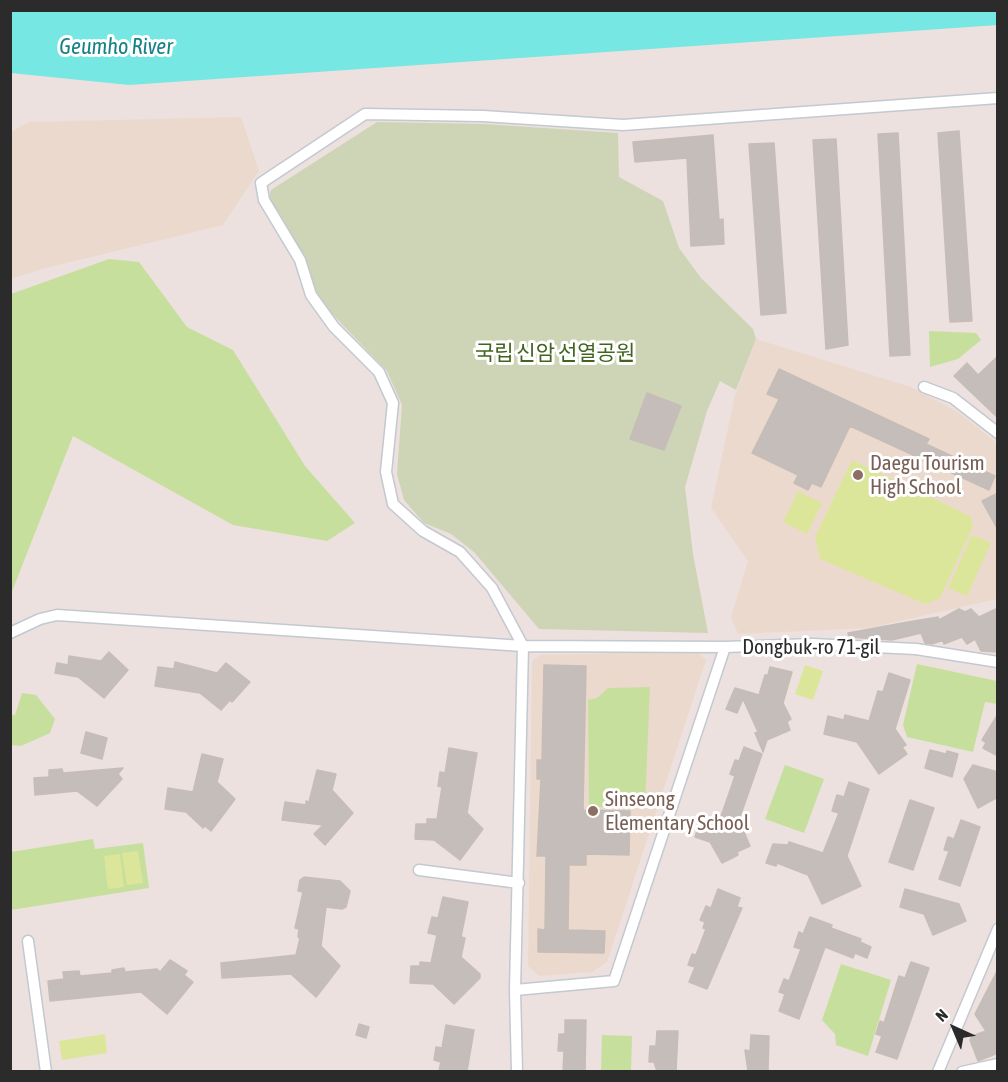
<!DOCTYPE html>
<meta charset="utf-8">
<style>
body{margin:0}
#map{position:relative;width:1008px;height:1082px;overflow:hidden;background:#ece1de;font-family:"Asap Condensed",sans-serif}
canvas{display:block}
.frame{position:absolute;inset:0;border:12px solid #2b2b2b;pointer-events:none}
.north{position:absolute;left:924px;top:998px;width:60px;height:60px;-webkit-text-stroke:4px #fff;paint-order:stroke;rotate:316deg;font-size:16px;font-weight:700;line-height:24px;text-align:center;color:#2b2b2b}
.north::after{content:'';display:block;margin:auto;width:21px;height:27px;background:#2b2b2b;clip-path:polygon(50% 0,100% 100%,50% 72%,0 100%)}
</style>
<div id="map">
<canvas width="1008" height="1082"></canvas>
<div class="frame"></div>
<div class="north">N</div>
</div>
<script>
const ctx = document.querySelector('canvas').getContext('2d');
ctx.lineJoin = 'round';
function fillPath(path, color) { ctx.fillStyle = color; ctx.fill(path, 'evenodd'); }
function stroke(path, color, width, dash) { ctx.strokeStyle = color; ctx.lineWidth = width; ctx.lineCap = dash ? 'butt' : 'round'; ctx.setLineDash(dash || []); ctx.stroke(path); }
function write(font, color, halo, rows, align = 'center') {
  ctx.font = font + ' "Asap Condensed","Noto Sans KR",sans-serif'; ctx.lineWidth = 6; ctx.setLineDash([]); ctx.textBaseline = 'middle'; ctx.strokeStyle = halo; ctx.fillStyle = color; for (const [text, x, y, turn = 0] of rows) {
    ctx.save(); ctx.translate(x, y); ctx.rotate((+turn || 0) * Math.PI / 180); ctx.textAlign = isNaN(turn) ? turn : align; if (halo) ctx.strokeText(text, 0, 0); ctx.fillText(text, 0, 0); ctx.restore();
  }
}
fillPath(new Path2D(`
 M241 117 259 171 223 225 42 269 11 279V132L29 122Z
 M756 339 911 387 958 412 997 443V599L869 628 738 634 731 617 748 561 711 508 735 395Z
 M697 651 706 660 607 962 592 972 539 976 528 966 532 661 540 655Z`), '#ecd9ce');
fillPath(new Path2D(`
 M109 259 139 262 187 327 233 350 305 466 355 523 327 541 233 525 73 436 11 594V294Z
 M929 331 976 333 981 340 958 359 930 367Z
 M917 664 997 681V704L985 702 973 752 907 737 903 725Z
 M650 687 645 807H589L588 700 597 698 608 688Z
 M22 693 36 695 55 719 50 733 21 746 11 745V714L15 715Z
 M785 765 824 779 804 833 765 819Z
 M93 839 95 849 143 843 149 888 11 910V852Z
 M841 964 891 980 868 1056 836 1045 835 1034 822 1020Z
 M602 1035 632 1036 631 1071H601Z`), '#c7df9d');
fillPath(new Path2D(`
 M377 122 484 124 618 133 619 177 663 201 679 248 701 278 753 329 756 339 736 390 720 381 707 411 685 487 693 554 708 633 539 629 474 552 451 534 424 523 404 500 397 474 402 405 387 371 316 297 304 256 268 201 271 190Z`), '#ced4b6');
fillPath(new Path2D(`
 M852 460 970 516 973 526 940 598 925 604 820 559 815 537Z
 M798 491 822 503 807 534 783 522Z
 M972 535 991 543 967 596 948 588Z
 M805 665 823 671 813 700 795 694Z
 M138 851 143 883 127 885 122 853Z
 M120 854 124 887 108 889 104 856Z
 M105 1034 107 1053 62 1060 59 1041Z`), '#dce69a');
fillPath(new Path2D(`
 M11 10H997L998 25 129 85 11 73Z`), '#77e7e3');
const building = new Path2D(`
 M959 131 972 321 950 322 938 133Z
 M898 133 910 355 890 356 878 134Z
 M713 135 719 220 723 219 724 244 691 246 687 158 635 162 633 142Z
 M836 139 848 345 826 349 813 140Z
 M774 143 786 313 761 315 749 144Z
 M998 356V418L954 376 967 363 978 375Z
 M779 369 929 439 926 444 995 476 989 490 850 426 821 487 812 483 808 490 794 483 798 475 752 453 779 399 767 394Z
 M647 393 681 406 664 450 630 439Z
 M998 493V530L982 501Z
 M998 608V652L981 651 975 639 967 644 962 637 944 644 943 640 932 644 925 643 921 633 892 640 849 637 848 633 908 622 938 617 939 620 959 609 965 612 971 609 979 617Z
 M109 652 128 670 104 698 78 677 55 673 57 663 68 665 69 656 101 661Z
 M175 662 217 673 226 663 250 682 232 702 230 700 221 710 200 693 155 686 158 667 174 669Z
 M544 665 586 666 583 810 630 811 629 855 586 854V865H569L568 930 605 931 604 953 538 952V929L545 930 546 856H537L541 779H537V760H542Z
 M770 667 792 672 783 703 791 719 787 722 790 730 767 740 763 752 755 733 758 732 743 699 737 713 726 709 735 688 759 695 765 675H768Z
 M889 673 910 680 895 729 906 745 902 747 907 754 879 774 857 742 824 734 828 716 844 720 845 715 869 721 878 691 883 692Z
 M998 714V756L983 748 986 743 982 740Z
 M86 732 107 738 102 759 81 753Z
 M744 747 762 754 739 820 750 846 737 852 738 855 722 863 710 842 695 837 701 819 718 825 735 776 730 774 735 760 739 761Z
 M449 748 477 753 467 813 483 829 460 860 434 840 415 839 416 824H427V819H437L442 787 438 786 440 772 445 773Z
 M930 750 946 754 947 751 958 754 952 777 925 768Z
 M202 754 223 759 217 782 235 799 211 831 205 826 203 828 186 812 165 809 168 788 193 792Z
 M973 765 998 772V797L978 808 964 779Z
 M123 768 118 774 122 779 97 806 77 791 35 795 34 778 49 777V770L62 769 63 773Z
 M317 770 336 774 332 790 353 813 325 845 314 834 323 825 282 820 285 802 306 805V801L309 802Z
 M849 782 869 789 847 856 861 886 822 904 808 875 777 863 776 866 766 863 773 844 788 845 789 842 823 853 839 813 832 811 837 795 844 797Z
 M910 800 934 808 913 870 889 862Z
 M961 820 980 827 960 886 939 879 949 851 944 850 948 837 954 839Z
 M304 877 340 881 350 891 346 907 342 909 326 907 321 946 340 966 324 987 316 997 291 974 222 978 221 963 296 955 300 938 298 937 299 929 295 928 303 892 298 891 300 880Z
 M718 889 740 898 737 907 742 908 707 989 689 982 695 967 688 965 692 954 696 955 706 929 703 928 705 922 700 920 706 906 711 908Z
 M905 889 959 904 966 921 933 935 924 914 900 907Z
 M443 897 468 902 461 937 465 938 461 957 480 974V978L454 1004 433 984 410 983 411 966H420V962L431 963 437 935 428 933 432 917 438 918Z
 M810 917 832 925 831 928 861 939 860 942 871 947 867 958 855 953 853 958 825 947 799 1019 779 1011 785 994 779 992 784 979 789 981 801 949 794 947 799 932 803 934Z
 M170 960 187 971 184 975 193 982 167 1014 141 992 50 1001 48 981 64 979 63 972 79 971 80 976 112 973V970L124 968 125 972 157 969 160 972Z
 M911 962 929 968 897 1059 876 1052 882 1036 876 1034 880 1021 884 1023 899 976 905 978Z
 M998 969V1053L978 1061 970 1040 972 1036 986 1031 975 1014Z
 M565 1020H586L585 1071H563L564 1051H558L559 1034H565Z
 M359 1024 369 1027 366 1038 356 1035Z
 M446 1025 474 1030 467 1071H439L441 1062 434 1060 436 1047 442 1048Z
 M657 1031H678L676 1071H657L654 1062H649L650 1046H656Z
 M751 1035 769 1036 768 1071H748L745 1050 750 1051Z`);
fillPath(building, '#c4bdb9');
stroke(building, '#c7bdb7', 1.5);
const street = new Path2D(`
 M924 387 953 398 998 433
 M10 633 40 619 57 615 523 646
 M523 646 492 588 460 552 423 531 393 504 386 472 393 403 379 372 334 327 311 295 300 260 264 200 261 183 365 114 483 116 623 125 998 98
 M419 870 519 883
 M28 941 46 1072
 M515 990 523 646 725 647 813 644 916 649 998 662
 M517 1072 515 990 614 981 725 647
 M938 1072 998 929
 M962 1072 998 1064`);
stroke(street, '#c2c9d0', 13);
stroke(street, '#fff', 10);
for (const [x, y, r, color] of [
 [858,475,6,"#8d6e63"],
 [593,811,6,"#8d6e63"]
]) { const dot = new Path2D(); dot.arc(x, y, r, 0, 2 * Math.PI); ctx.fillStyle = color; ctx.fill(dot); stroke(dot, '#fff', 2); }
write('21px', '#42641f', '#fff', [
 ["국립 신암 선열공원",555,353]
]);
write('21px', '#785e54', '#fff', [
 ["Daegu Tourism",870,463],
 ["High School",870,487],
 ["Sinseong",605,799],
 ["Elementary School",605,823]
], 'left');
write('21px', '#2b2b2b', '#fff', [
 ["Dongbuk-ro 71-gil",811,647]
]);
write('italic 22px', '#168287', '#fff', [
 ["Geumho River",116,47]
]);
</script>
